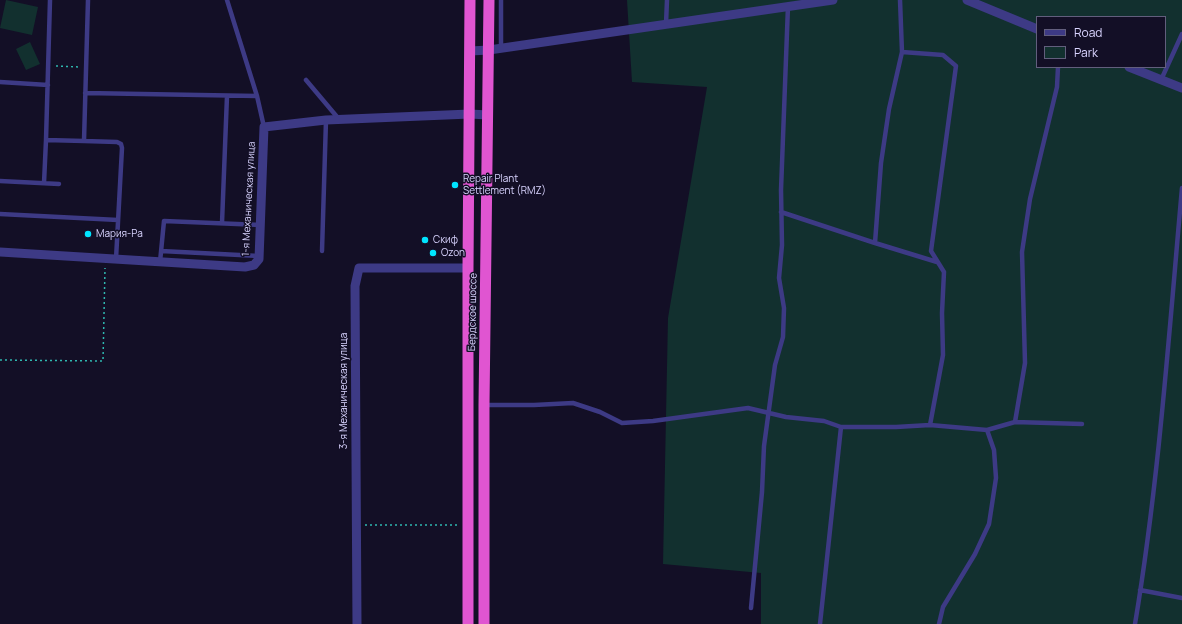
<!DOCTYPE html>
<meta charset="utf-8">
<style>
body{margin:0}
#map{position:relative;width:1182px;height:624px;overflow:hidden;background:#130f26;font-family:Manrope,sans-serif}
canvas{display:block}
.legend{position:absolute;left:1036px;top:16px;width:130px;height:52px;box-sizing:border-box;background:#130f26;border:1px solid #625e7d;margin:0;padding:5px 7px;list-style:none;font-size:12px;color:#d9d4ff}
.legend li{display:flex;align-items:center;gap:8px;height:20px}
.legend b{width:20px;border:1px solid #625e7d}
</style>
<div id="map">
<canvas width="1182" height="624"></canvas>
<ul class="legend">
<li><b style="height:5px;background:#3d3a85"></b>Road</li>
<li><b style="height:11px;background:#12302f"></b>Park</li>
</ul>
</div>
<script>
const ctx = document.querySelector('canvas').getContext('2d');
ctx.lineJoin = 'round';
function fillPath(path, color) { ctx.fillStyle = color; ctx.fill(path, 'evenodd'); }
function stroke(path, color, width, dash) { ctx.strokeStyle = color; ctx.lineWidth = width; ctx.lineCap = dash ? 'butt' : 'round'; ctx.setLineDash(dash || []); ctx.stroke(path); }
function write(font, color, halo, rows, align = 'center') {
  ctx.font = font + ' Manrope,sans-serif'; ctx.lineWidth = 3; ctx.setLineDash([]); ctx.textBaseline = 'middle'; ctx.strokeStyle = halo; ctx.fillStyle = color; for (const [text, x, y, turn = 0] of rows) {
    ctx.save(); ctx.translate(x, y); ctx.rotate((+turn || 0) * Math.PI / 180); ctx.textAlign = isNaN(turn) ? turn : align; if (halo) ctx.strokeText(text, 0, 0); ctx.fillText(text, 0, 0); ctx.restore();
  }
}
fillPath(new Path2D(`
 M6 0 38 7 32 35 0 28Z
 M627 0H1182V624H761V573L663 564 668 318 707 87 632 82ZM1037 17H1165V67H1037Z
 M30 42 40 64 26 70 16 49Z`), '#12302f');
stroke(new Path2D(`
 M56 66 80 67
 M0 360 103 361 105 268
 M365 525H459`), '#2fb8b0', 1.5, [2, 3]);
stroke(new Path2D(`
 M50 0 46 140 84 141
 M88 0 84 141 117 142 121 144 122 148 116 259
 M227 0 257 96 264 127
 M501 0V48
 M666 24 667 0
 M902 52 943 55 956 66 931 251 944 272 942 313 943 355 930 425
 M306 80 338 118
 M1161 80 1182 34
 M0 82 48 85
 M85 93 257 96
 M0 181 59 184
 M44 183 46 140
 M781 212 875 243 937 262
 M0 214 118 220
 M222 223 227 96
 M875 243 881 163 889 109 902 52 900 0
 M161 251 259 256
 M322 251 326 120
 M160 262 164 221 261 225
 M484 405H534L573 403 600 412 622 423 653 421 748 408 786 417 824 421 841 427H896L930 425 987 430 1015 422 1082 424
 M1015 422 1025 363 1022 252 1030 199 1057 87 1058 67
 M1140 590 1182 598
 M751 608 762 492 764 446 775 365 783 337 784 308 779 278 782 245 781 190 788 6
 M820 624 841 427
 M939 624 943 607 975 554 989 524 996 478 994 450 987 430
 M1135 624C1159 480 1169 333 1182 188`), '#3d3a85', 4.5);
stroke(new Path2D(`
 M967 0 1037 29
 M470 51 489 50 833 0
 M1129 67 1182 88
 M0 252 245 267 254 265 259 259 264 127 326 120 470 114 488 115
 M357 624 355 286 359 268H468`), '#3d3a85', 9);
stroke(new Path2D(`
 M468 624V268L470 0
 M484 624V405L489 0`), '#e055d1', 11);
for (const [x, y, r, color] of [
 [455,185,4,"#00e5ff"],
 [88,234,4,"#00e5ff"],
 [425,240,4,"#00e5ff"],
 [433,253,4,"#00e5ff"]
]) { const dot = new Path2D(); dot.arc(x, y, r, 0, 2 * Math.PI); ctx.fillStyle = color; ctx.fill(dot); stroke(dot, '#130f26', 1.5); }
write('10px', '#d9d4ff', '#130f26', [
 ["Repair Plant",463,179],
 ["Settlement (RMZ)",463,191],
 ["Мария-Ра",96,234],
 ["Скиф",433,240],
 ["Ozon",441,253]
], 'left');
write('10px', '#d9d4ff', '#130f26', [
 ["1-я Механическая улица",249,199,-87],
 ["Бердское шоссе",473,312,-89],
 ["3-я Механическая улица",344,391,-90]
]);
</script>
